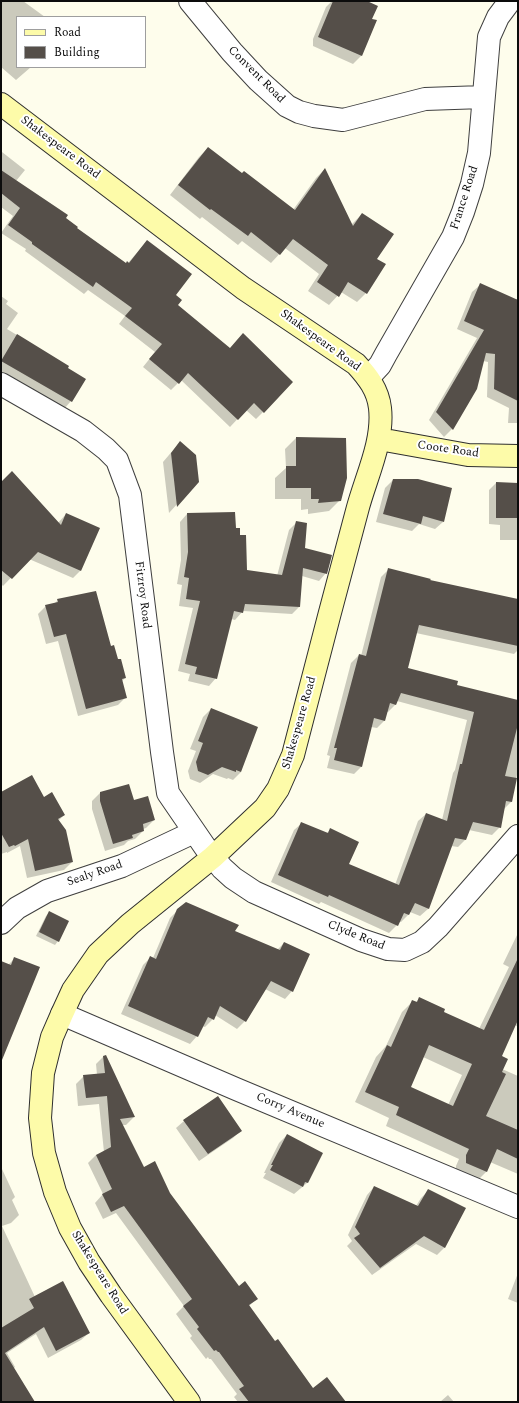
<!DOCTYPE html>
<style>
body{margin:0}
#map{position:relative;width:519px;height:1403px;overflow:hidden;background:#fefdec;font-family:Spectral,serif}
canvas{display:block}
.frame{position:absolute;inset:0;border:2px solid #0c0c0c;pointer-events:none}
.legend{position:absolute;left:16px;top:16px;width:130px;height:52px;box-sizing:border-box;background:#fff;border:1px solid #9e9e9e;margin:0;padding:5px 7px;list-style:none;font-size:12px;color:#0c0c0c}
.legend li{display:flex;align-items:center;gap:8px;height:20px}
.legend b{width:20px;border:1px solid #9e9e9e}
</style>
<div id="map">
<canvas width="519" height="1403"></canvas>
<div class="frame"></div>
<ul class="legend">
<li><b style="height:5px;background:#fdfba9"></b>Road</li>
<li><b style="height:11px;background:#554f49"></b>Building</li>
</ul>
</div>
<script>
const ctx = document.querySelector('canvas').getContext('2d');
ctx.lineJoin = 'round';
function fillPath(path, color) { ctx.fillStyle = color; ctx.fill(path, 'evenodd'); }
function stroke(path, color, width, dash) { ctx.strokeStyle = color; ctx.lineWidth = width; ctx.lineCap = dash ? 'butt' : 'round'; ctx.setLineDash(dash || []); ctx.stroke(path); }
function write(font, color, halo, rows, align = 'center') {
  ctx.font = font + ' Spectral,serif'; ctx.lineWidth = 4; ctx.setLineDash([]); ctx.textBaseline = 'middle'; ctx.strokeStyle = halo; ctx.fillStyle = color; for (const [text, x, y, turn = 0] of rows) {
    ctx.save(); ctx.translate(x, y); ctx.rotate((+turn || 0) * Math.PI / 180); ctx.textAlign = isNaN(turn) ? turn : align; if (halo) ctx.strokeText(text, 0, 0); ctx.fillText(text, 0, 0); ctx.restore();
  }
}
fillPath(new Path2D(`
 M1 1H23L45 17H17V67H31L16 80 1 67Z
 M332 1H364L371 19 376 21 361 56 353 64 313 46V39L326 7Z
 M208 148 242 174 293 210 316 178 324 170 351 225 362 214 376 259 366 293 357 302 341 292 329 305 308 291 319 274 285 248 271 263 242 241 238 245 202 217 200 219 170 195 199 157Z
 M2 152 25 170 16 181 76 228 125 264 128 263 147 241 174 295 177 305 263 412 256 419 246 410 230 427 181 380 171 390 143 367 155 352 119 324 125 316 88 290 84 294 25 251 26 249 1 233 13 216 1 207V153Z
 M480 285 514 299H518V423H508L509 408 487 397 488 362 483 361 476 389 452 429 444 437 429 420 477 338 457 329 472 292Z
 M1 296 8 301 6 304 18 313 7 329 68 366 66 368 71 401 64 409 1 373Z
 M296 438 340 500 329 511 308 514V509L301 510V499H275V478L286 468 285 449Z
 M180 442 198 481 169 513 163 462Z
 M393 480 443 522 435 529 419 524 412 531 376 522 385 488Z
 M1 483 58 523 66 514 80 571 73 578 29 559 3 586 1 584Z
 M496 483 518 484V540H500V525L489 524V490Z
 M187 514 235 529 246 571 277 576 289 530 297 522 304 548 326 573 319 581 302 576 299 607 292 614 243 611 235 620 231 619 216 678 209 686 188 681 190 674 178 671 193 608 179 606 182 585 177 584 181 560 180 522Z
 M389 569 429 581 518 600V650L514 654 416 633 407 668 456 686 518 701V777L517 775 511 802 504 809 500 827 492 835 469 830 465 840 458 847 451 846 428 909 420 916 410 912 408 915 401 922H399L397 925 389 933 321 902 319 904 271 882 294 830 302 823 326 834 330 830 348 864 395 885 418 821 426 814 442 820 453 773 455 770 467 720 397 701 395 705 388 712H386L384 721 377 728 371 727 361 767 354 774 327 768 330 756 327 755 351 663 359 655 361 656 381 577Z
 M58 600 117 661 125 678 122 681 126 697 118 705 78 716 58 641 46 644 38 614 46 606 54 604Z
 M211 709 241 772 233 780 228 778 227 779 213 774 200 783 190 779 188 771 196 751 190 749 203 717Z
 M1 793 44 798 64 815 58 821 72 862 64 870 27 878 20 846 7 853V852L1 854Z
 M100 793 133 801 154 820 146 828 143 829V831L135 839 128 841 124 845 105 851 92 809V801Z
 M178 910 277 950 284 943 292 991 285 999 265 989 245 1021 237 1029 215 1015 213 1019 205 1027 202 1026 197 1036 190 1044 121 1014 143 965 151 957 153 958 170 918Z
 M50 912 58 941 55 945 36 936 46 916Z
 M518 933V1027L515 1025 501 1056 502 1069 518 1076V1174L490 1162 486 1172 475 1183 456 1174V1166L459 1159 386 1126 389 1118 355 1102 376 1057 386 1046 402 1012 413 1001 415 1003 419 999 443 1012 479 1029 509 967 503 964ZM423 1057 462 1075 448 1105 409 1087Z
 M15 958 7 1033 1 1030V962L8 965Z
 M104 1056 134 1117 126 1125H122L143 1169 169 1193 238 1288 256 1299 249 1306 274 1342 312 1389 345 1402H238L234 1397 237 1394 211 1359H209L208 1357 206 1359 190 1338 192 1336 176 1314 184 1306 116 1213 103 1219 95 1203 103 1194 88 1163 96 1155 104 1152 99 1104 78 1106 76 1084 84 1076 97 1075 96 1064Z
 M184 1121 240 1131 233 1138 199 1161 176 1128Z
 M287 1135 322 1153 307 1183 294 1194 263 1178 266 1173H264L279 1143Z
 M2 1169 15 1197 12 1200 19 1215 11 1223 2 1226 35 1297 89 1333 81 1340 48 1358 36 1334 7 1353 15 1367 13 1369 18 1402H1V1170Z
 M374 1187 416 1206 421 1198 429 1190 445 1247 437 1255 416 1244 372 1275 347 1246 352 1241 348 1235 367 1195Z
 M518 1273V1303L508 1299Z
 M448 1395 454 1402H440Z`), '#0003');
fillPath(new Path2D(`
 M333 1H367L378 6 372 19 377 20 362 56 318 37Z
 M208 147 242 173 244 171 295 210 325 168 353 226 362 213 394 234 377 259 386 264 367 294 348 282 339 297 317 282 328 265 293 239 280 255 251 232 248 236 211 209 210 210 178 185Z
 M1 170 68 215 66 218 78 227 77 228 126 263 127 261 129 263 147 240 192 274 176 295 182 300 178 305 230 348 243 333 293 382 264 413 254 403 238 420 188 373 179 384 149 359 162 344 125 316 132 308 96 282 93 287 32 244V242L8 225 20 208 1 193Z
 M480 283 518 300V401L494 389 495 354 486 353 477 389 453 430 436 412 484 330 464 321Z
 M17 334 69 366 68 368 86 379 72 402 1 361Z
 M296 437 346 438 347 478 341 501 318 503 319 499H311V488H286V466H296Z
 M180 441 196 455 199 482 177 507 171 453Z
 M12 471 61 525 66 513 100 528 81 571 38 552 12 579 1 570V482Z
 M393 479H418L452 488 444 522 423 516 421 524 383 514Z
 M496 482 518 483V518H496Z
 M235 512 236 528H240V535H246L247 570 282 575 296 521 307 523 305 548 332 555 327 574 303 568 300 607 245 604 243 613 234 611 217 679 195 674 197 667 185 664 200 601 186 599 189 578 184 577 188 552 187 513Z
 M388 568 431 579 430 580 518 599V646L419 625 408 668 458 681 457 685 518 700V724L505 776 517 778 512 802 506 801 501 828 473 822 466 840 455 838 429 909 415 903 409 915 404 913 398 926 329 895 328 897 278 875 301 822 328 833 330 828 359 842 349 864 399 885 426 813 447 821 460 764H462L474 712 401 693 396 705 390 703 385 721 374 718 362 767 334 760 337 748H334L359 654 366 656Z
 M96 591 111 646 114 645 118 659H121L126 678 122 679 127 698 86 709 66 634 54 637 45 605 58 602 57 599Z
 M211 708 258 727 241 772 236 770V772L222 767 208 775 198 771 196 762 203 743 198 741Z
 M32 775 44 797 52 792 65 815 58 819 66 830 73 862 35 871 28 839 15 846 14 845 9 847 1 833V792Z
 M129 784 134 800 148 796 155 820 143 824 144 831 132 835 133 838 113 844 100 801V792Z
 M186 902 239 925 235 931 280 950 284 942 310 954 293 992 271 981 246 1022 220 1006 214 1020 208 1017 198 1037 128 1006 150 956 156 959 177 909Z
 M49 911 69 921 59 942 39 932Z
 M14 957 40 967 2 1060 1 961 11 965Z
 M518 958V1020L502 1056 508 1059 502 1072 506 1074 486 1116 518 1130V1159L497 1149 487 1172 466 1163V1155L469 1149 396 1115 399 1107 365 1092 387 1045 391 1047 412 1000 417 1002 419 997 445 1009 444 1012 484 1030ZM429 1045 472 1064 453 1106 411 1087Z
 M106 1055 135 1117 120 1119 144 1167 155 1161 170 1193 239 1286 245 1281 258 1299 249 1305 275 1341 278 1339 313 1388 327 1377 346 1402H249L239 1389 244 1386 219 1352H218L216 1350 214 1351 197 1329 199 1327 183 1306 192 1299 124 1206 111 1212 102 1194 112 1189 96 1155 111 1147 107 1096 86 1098 83 1075 105 1073 103 1056Z
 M218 1096 242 1131 208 1154 183 1120Z
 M287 1134 323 1153 308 1183 305 1182 303 1187 270 1170 273 1165H271Z
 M374 1186 418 1206 428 1189 466 1208 445 1248 424 1236 380 1268 354 1238 360 1234 355 1227Z
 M63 1281 90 1333 56 1351 44 1327 5 1353 35 1402H1V1328L34 1308 29 1299Z`), '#554f49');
const street = new Path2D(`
 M190 1 232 52 258 80 287 106 299 112 314 116 343 120 425 99 483 97
 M368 378 380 365 386 354 453 237 463 212 472 184 479 153 489 37 498 17 510 1
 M1 384 83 431 106 449 117 460 130 495 162 752 168 793 205 847 222 868 233 878 254 892 361 940 388 949 405 950 422 942 438 927 518 836
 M1 923 17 908 47 891 122 866 194 832
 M62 1014 236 1089 518 1207`);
const secondary = new Path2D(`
 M1 104 243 288 356 364C368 377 378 390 380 408 384 442 365 479 357 511 335 592 314 674 293 755L278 789 265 808 213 857 130 924 98 954 73 990 62 1014 52 1037 43 1073 40 1118 44 1153 55 1192 70 1228 89 1262 111 1295 189 1402
 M379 439 468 455 518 456`);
stroke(street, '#3f3f3f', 24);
stroke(secondary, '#2e2e2e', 24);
stroke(street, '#fff', 22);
stroke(secondary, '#fdfba9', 22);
write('12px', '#0c0c0c', '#fff', [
 ["Convent Road",256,75,45],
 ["Shakespeare Road",60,148,37],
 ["France Road",465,198,-72],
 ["Shakespeare Road",320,341,36],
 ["Coote Road",448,450,8],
 ["Fitzroy Road",142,595,83],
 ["Shakespeare Road",300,723,-74],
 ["Sealy Road",95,874,-19],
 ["Clyde Road",356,936,22],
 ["Corry Avenue",290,1111,23],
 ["Shakespeare Road",99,1273,58]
]);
</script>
